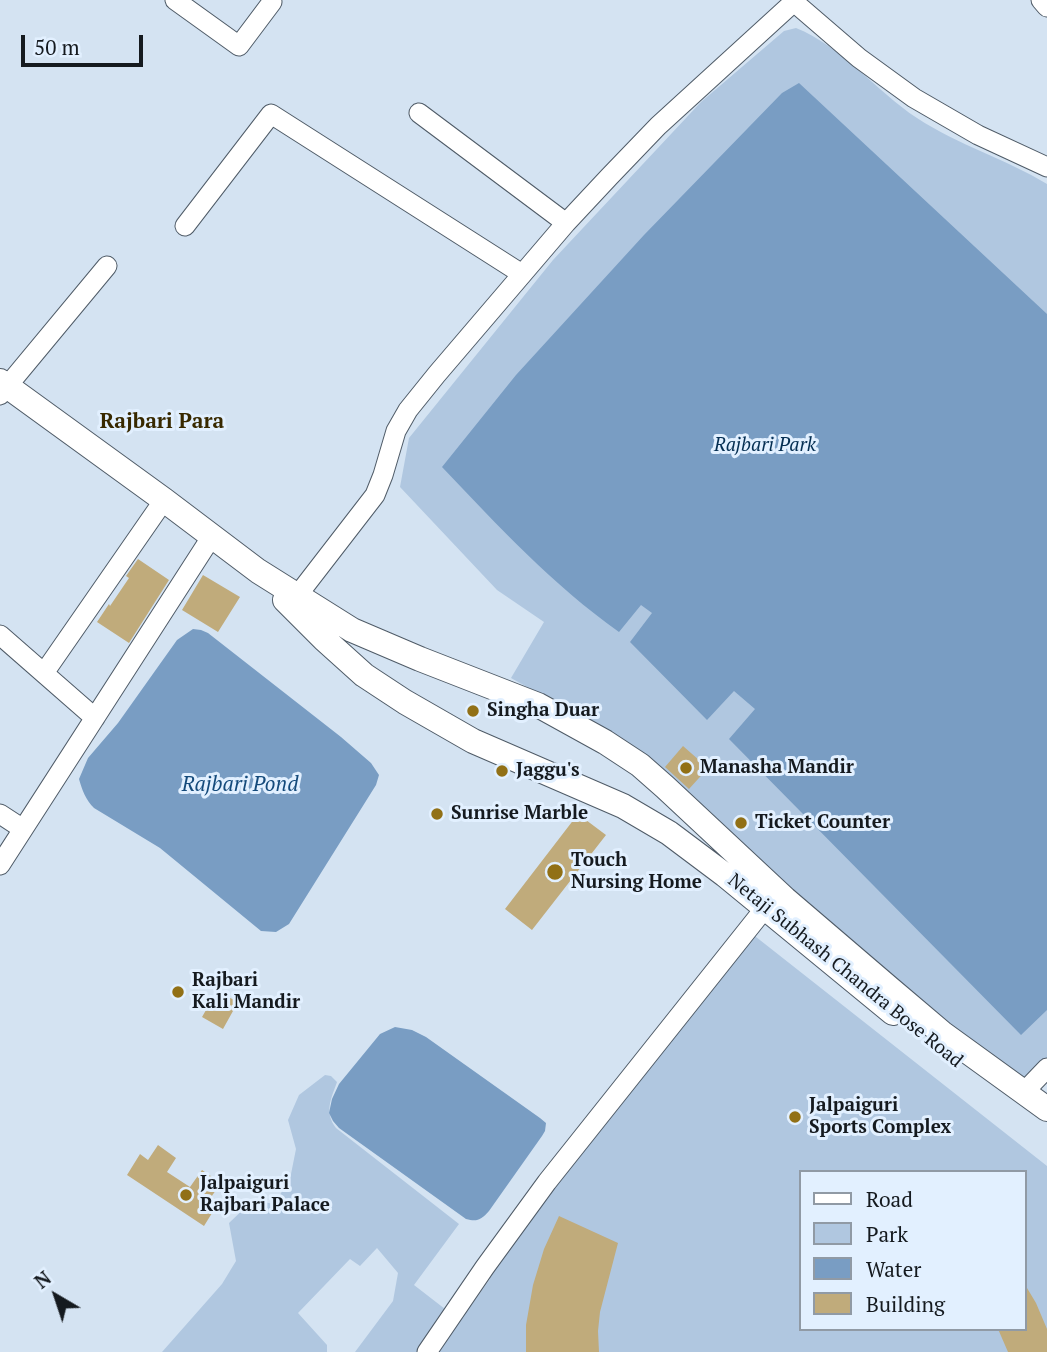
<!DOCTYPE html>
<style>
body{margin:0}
#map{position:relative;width:1047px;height:1352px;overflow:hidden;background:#d4e3f2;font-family:"PT Serif",serif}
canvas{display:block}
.legend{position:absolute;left:799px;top:1170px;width:228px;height:161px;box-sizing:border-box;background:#e2f0ff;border:2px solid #909aa5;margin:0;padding:9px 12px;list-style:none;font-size:21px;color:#151a1f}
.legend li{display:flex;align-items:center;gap:14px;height:35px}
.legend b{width:35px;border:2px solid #909aa5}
.north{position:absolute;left:21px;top:1261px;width:70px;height:70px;-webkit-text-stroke:5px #e2f0ff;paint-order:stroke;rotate:321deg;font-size:19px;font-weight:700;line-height:28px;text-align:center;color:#151a1f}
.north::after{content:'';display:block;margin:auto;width:24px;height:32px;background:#151a1f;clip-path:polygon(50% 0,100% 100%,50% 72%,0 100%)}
.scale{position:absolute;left:21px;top:35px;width:122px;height:32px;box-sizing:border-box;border:4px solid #151a1f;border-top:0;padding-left:9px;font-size:21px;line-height:24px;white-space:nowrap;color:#151a1f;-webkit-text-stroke:5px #e2f0ff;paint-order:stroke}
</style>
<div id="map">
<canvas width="1047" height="1352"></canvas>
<ul class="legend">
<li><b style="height:9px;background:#fff"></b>Road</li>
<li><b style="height:19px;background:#b0c7e0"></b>Park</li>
<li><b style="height:19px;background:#799dc3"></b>Water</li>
<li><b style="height:19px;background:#c0ab7b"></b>Building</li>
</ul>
<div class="north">N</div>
<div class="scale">50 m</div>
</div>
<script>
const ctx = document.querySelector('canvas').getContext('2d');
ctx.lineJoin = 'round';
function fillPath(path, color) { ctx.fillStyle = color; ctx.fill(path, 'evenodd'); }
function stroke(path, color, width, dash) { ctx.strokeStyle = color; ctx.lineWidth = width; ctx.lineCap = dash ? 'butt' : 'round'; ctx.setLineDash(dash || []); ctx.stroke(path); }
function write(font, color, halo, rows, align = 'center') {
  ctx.font = font + ' "PT Serif",serif'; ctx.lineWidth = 6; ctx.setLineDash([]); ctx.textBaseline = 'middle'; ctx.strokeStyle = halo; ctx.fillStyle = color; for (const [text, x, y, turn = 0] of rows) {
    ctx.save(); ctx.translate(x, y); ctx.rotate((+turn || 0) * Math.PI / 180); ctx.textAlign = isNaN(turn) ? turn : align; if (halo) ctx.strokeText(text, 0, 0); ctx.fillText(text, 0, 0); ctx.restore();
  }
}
fillPath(new Path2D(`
 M796 28C840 45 877 92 917 118 958 145 1006 159 1047 184V1062L1029 1077 1020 1079 952 1028 568 710 511 678 544 622 497 590 400 487 409 438 553 260 701 102 784 31Z
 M751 933 1047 1166V1352H431L464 1307H470L490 1279 487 1273ZM800 1172H1024V1329H800Z
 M325 1075 331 1076 337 1082C331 1099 324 1112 336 1128L459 1224 414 1285 445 1309 417 1352H355L393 1301 398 1273 377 1248 360 1266 350 1259 298 1313 327 1345V1352H162L222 1284 236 1261 229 1223 253 1200 274 1204 290 1179 296 1149 288 1120 299 1095Z`), '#b0c7e0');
fillPath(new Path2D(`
 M799 83 1047 314V1010L1021 1035 729 739 755 709 734 691 707 720 630 642 652 613 641 605 619 632C553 585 498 526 442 467L516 375 644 235 782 93Z
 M193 629 201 630 208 633 341 737 371 763 379 775 376 785 289 924 276 932 261 931 160 848 94 808C86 800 82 790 79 779L88 758 118 723 177 640Z
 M395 1027 412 1030 426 1037 540 1118 546 1123 545 1131 542 1136 489 1211C481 1220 477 1222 466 1219L339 1128 333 1121 329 1113 332 1099 339 1084 380 1034Z`), '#799dc3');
fillPath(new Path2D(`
 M138 559 169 580 129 643 97 622 109 604 110 606 129 578 126 576Z
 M203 575 240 597 218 632 182 610Z
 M683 746 708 768 689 789 665 767Z
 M578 814 606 835 532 930 505 909Z
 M217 991 238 1002 223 1029 202 1017Z
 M158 1145 176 1158 167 1172 190 1187 202 1170 221 1183 209 1200 217 1205 204 1226 127 1175 140 1154 148 1160Z
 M559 1216 618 1243 600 1312 598 1331 599 1352H526V1325L533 1285 544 1249Z
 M1024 1283 1036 1303 1047 1329V1352H1008L998 1329H1024Z`), '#c0ab7b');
const minor = new Path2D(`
 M175 0 239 46 272 2
 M1041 0 1047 7
 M794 2 859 58 914 98 978 135 1047 167
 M419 113 566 223
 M185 226 271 114 522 274
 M0 395 107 266
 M297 596 375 495 383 475 396 431 408 410 437 374 566 223 609 177 658 126 796 0
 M0 635 95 718
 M44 673 164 500
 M0 814 23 829
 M0 865 212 536
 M1024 1092 1047 1068
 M427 1352 485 1267 547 1182 765 908`);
const tertiary = new Path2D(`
 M0 381 164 500 258 571 352 630 420 659 538 705 605 742 640 765 665 787 785 899 889 988 942 1033 1047 1109
 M285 600 324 639 364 675 405 702 473 741 623 806 669 833 725 875 893 1013`);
stroke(minor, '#4f5b67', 21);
stroke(tertiary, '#4f5b67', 26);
stroke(minor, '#fff', 19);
stroke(tertiary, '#fff', 24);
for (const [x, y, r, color] of [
 [473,711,7,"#917016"],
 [686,768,7,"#917016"],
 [502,771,7,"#917016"],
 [437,814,7,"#917016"],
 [741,823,7,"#917016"],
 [555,872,9,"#917016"],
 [178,992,7,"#917016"],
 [795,1117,7,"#917016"],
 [186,1195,7,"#917016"]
]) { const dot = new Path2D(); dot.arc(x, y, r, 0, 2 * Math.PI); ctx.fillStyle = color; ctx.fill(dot); stroke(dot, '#e2f0ff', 2.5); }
write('italic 19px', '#052f53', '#e2f0ff', [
 ["Rajbari Park",765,446]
]);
write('bold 19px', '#151a1f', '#e2f0ff', [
 ["Singha Duar",487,711],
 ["Manasha Mandir",700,768],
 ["Jaggu's",516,771],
 ["Sunrise Marble",451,814],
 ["Ticket Counter",755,823],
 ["Touch",571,861],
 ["Nursing Home",571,883],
 ["Rajbari",192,981],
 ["Kali Mandir",192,1003],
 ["Jalpaiguri",809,1106],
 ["Sports Complex",809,1128],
 ["Jalpaiguri",200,1184],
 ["Rajbari Palace",200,1206]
], 'left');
write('19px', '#151a1f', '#e2f0ff', [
 ["Netaji Subhash Chandra Bose Road",845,971,39]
]);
write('bold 21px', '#382900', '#e2f0ff', [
 ["Rajbari Para",162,422]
]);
write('italic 21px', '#144a7b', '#e2f0ff', [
 ["Rajbari Pond",240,785]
]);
</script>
